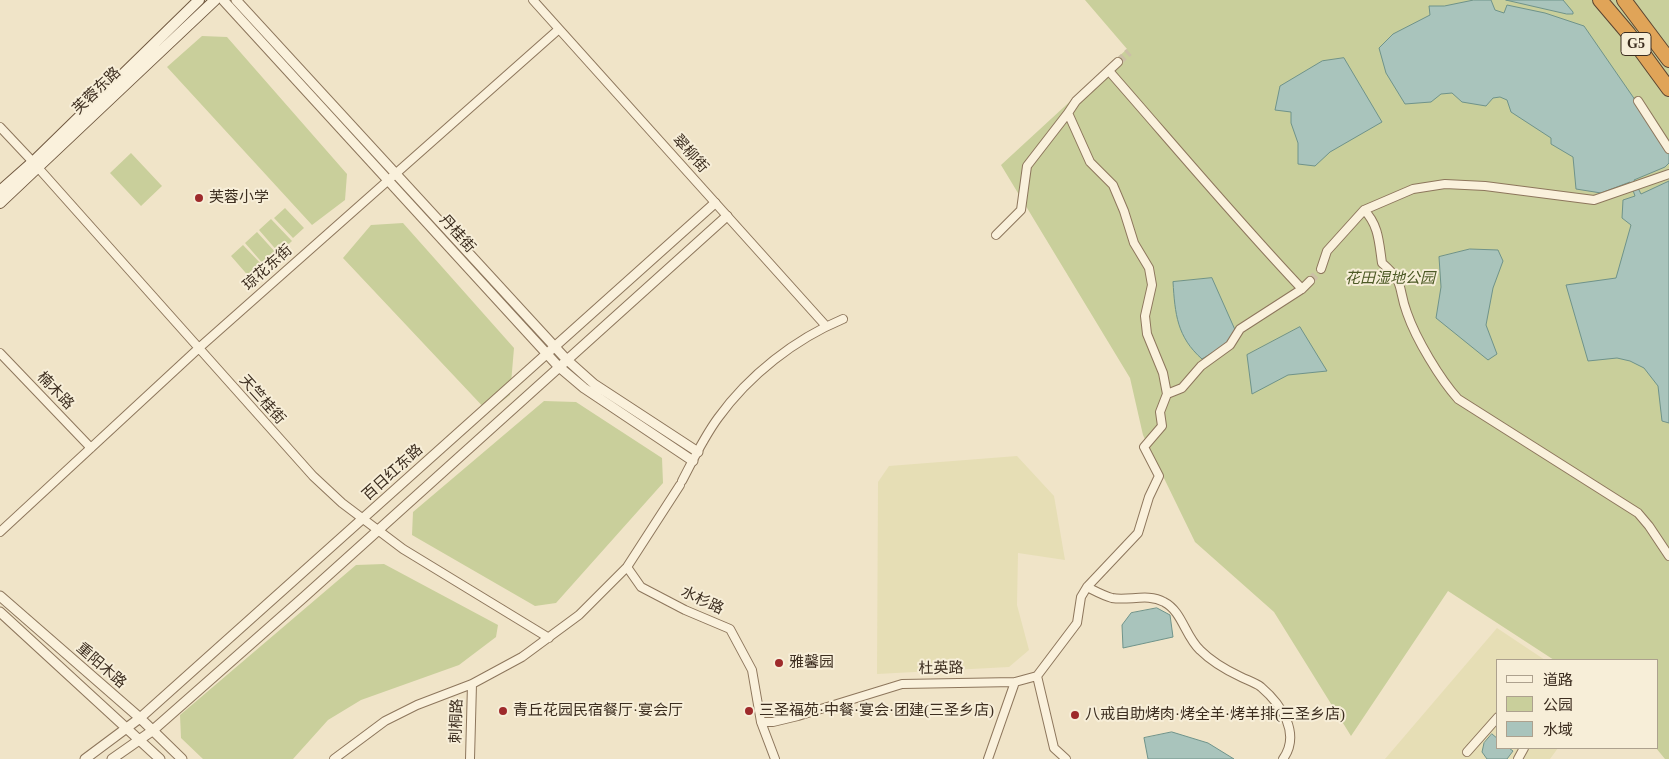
<!DOCTYPE html>
<meta charset="utf-8">
<style>
body{margin:0}
#map{position:relative;width:1669px;height:759px;overflow:hidden;background:#f0e4c8;font-family:"Times New Roman","Noto Sans SC",serif}
canvas{display:block}
.legend{position:absolute;left:1496px;top:659px;width:162px;height:90px;box-sizing:border-box;background:#f7eed8;border:1px solid #ada18e;margin:0;padding:6px 9px;list-style:none;font-size:15px;color:#3d2e20}
.legend li{display:flex;align-items:center;gap:10px;height:25px}
.legend b{width:25px;border:1px solid #ada18e}
</style>
<div id="map">
<canvas width="1669" height="759"></canvas>
<ul class="legend">
<li><b style="height:6px;background:#faf1dc"></b>道路</li>
<li><b style="height:14px;background:#c9cf9b"></b>公园</li>
<li><b style="height:14px;background:#a9c4bc"></b>水域</li>
</ul>
</div>
<script>
const ctx = document.querySelector('canvas').getContext('2d');
ctx.lineJoin = 'round';
function fillPath(path, color) { ctx.fillStyle = color; ctx.fill(path, 'evenodd'); }
function stroke(path, color, width, dash) { ctx.strokeStyle = color; ctx.lineWidth = width; ctx.lineCap = dash ? 'butt' : 'round'; ctx.setLineDash(dash || []); ctx.stroke(path); }
function write(font, color, halo, rows, align = 'center') {
  ctx.font = font + ' "Times New Roman","Noto Sans SC",serif'; ctx.lineWidth = 4; ctx.setLineDash([]); ctx.textBaseline = 'middle'; ctx.strokeStyle = halo; ctx.fillStyle = color; for (const [text, x, y, turn = 0] of rows) {
    ctx.save(); ctx.translate(x, y); ctx.rotate((+turn || 0) * Math.PI / 180); ctx.textAlign = isNaN(turn) ? turn : align; if (halo) ctx.strokeText(text, 0, 0); ctx.fillText(text, 0, 0); ctx.restore();
  }
}
fillPath(new Path2D(`
 M1017 456 1054 496 1065 560 1018 553 1017 605 1029 650 1009 667 877 674 878 482 889 466Z
 M1497 628 1545 660H1498V748H1558L1550 759H1385Z`), '#e6deb5');
fillPath(new Path2D(`
 M1085 0H1669V759H1665L1656 748H1658V660H1554L1448 591 1351 736 1274 612 1195 542 1143 435 1130 378 1001 165 1127 49Z
 M202 36 227 37 347 174 345 200 312 225 167 67Z
 M131 153 162 186 141 206 110 173Z
 M285 208 304 228 293 238 274 218Z
 M271 219 292 241 279 253 259 230Z
 M403 223 514 348 510 395 488 412 343 258 371 225Z
 M257 232 277 254 265 266 245 243Z
 M243 245 264 267 251 279 231 256Z
 M544 401 576 402 662 458 663 483 556 603 535 606 412 535 413 512Z
 M384 564 498 625 496 637 459 665 361 700 328 720 293 759H203L181 738 180 715 356 565Z`), '#c9cf9b');
const water = new Path2D(`
 M1474 0H1491L1495 10 1504 13 1507 5 1545 13 1584 26 1669 149V163L1665 167 1634 180 1641 194 1669 181V423L1662 421 1658 386 1644 368 1630 361 1617 358 1588 361 1566 285 1616 278 1631 225 1622 218 1623 200 1635 196 1630 182 1601 193 1576 189 1573 157 1551 144V138L1511 112 1507 100 1500 97 1493 98 1486 106 1462 102 1452 93 1441 94 1431 102 1405 104 1386 73 1379 48 1393 34 1430 15 1429 6H1444Z
 M1506 0H1563L1573 12V14H1567Z
 M1344 58 1382 122 1330 152 1315 166 1298 164V143L1291 123V112L1275 110 1280 86 1322 61Z
 M1470 249 1498 250 1503 261 1493 288 1486 325 1497 354 1488 360 1436 318 1441 287 1439 257Z
 M1212 278 1236 332 1228 343 1202 359C1177 337 1175 314 1173 282Z
 M1300 327 1327 371 1288 375 1252 394 1247 355Z
 M1157 608 1170 615 1173 637 1123 648 1122 625 1131 613Z
 M1172 732 1208 743 1234 759H1148L1144 738Z
 M1492 734 1498 739V748H1509L1513 751 1507 759H1487L1482 752 1484 743Z`);
fillPath(water, '#a9c4bc');
stroke(water, '#6f938a', 1);
stroke(new Path2D(`
 M1118 62 1129 52
 M1310 281 1321 269`), '#ccc0a6', 8, [8, 4]);
const minor = new Path2D(`
 M533 0 826 326
 M1109 71C1173 144 1235 218 1302 289L1310 281
 M1638 101 1669 149
 M0 127 33 162 313 476 342 503 403 549 549 638
 M1364 210C1379 225 1379 243 1382 263 1406 284 1397 286 1407 313 1416 339 1440 379 1458 399L1638 513 1649 526 1669 556
 M996 235 1021 210 1027 166 1068 113
 M1321 269 1327 251 1364 210 1413 189 1445 184 1485 186 1594 200 1669 174
 M0 353 91 448
 M1167 394 1182 388 1201 366 1230 345 1240 329 1302 289
 M682 481C693 460 704 437 718 418 749 375 795 339 843 319
 M0 532 200 347 559 29
 M627 567 641 587 685 610 730 629 752 670 761 722 775 759
 M1087 587C1095 591 1104 596 1112 598 1129 601 1148 593 1164 602 1182 611 1185 636 1200 650 1212 662 1226 670 1241 677 1247 680 1256 683 1261 687 1282 705 1301 734 1283 759
 M1037 676 1077 623 1081 597 1087 587 1138 533 1149 497 1159 476 1144 447 1162 426 1160 412 1167 394 1163 373 1147 334 1145 316 1152 285 1149 268 1134 243 1124 211 1113 185 1090 162 1068 113 1076 101 1118 62
 M761 722H773L798 716 902 684 1015 682 1037 676 1054 748 1066 759
 M1467 752 1498 717
 M334 759 385 721 417 705 472 684 522 657 579 615 627 567 680 485
 M470 759 472 684
 M988 759 1015 682
 M1518 759 1524 748`);
const tertiary = new Path2D(`
 M223 0 558 366 584 388 693 461
 M236 0 566 359 594 384 698 452
 M0 596 140 718 182 759
 M0 612 160 759
 M85 759 140 718 715 203
 M112 759 152 731 304 597 727 216`);
const secondary = new Path2D(`
 M0 191 35 160 199 0
 M0 203 215 0`);
const motorway = new Path2D(`
 M1600 0 1628 33 1669 89
 M1624 0 1669 60`);
stroke(minor, '#8d765c', 10);
stroke(tertiary, '#8d765c', 11);
stroke(secondary, '#6f573f', 12);
stroke(motorway, '#5b4430', 16);
stroke(minor, '#faf1dc', 8);
stroke(tertiary, '#faf1dc', 9);
stroke(secondary, '#faf1dc', 10);
stroke(motorway, '#e0a458', 14);
for (const [x, y, r, color] of [
 [199,198,5,"#9e2a2b"],
 [779,663,5,"#9e2a2b"],
 [503,711,5,"#9e2a2b"],
 [749,711,5,"#9e2a2b"],
 [1075,715,5,"#9e2a2b"]
]) { const dot = new Path2D(); dot.arc(x, y, r, 0, 2 * Math.PI); ctx.fillStyle = color; ctx.fill(dot); stroke(dot, '#f7eed8', 2); }
for (const [x, y, w] of [
 [1636,44,30]
]) { const box = new Path2D(); box.roundRect(x - w / 2, y - 11.5, w, 23, 4); ctx.fillStyle = '#f7eed8'; ctx.fill(box); stroke(box, '#3d2e20', 1); }
write('bold 14px', '#3d2e20', null, [
 ["G5",1636,44]
]);
write('15px', '#3d2e20', '#f7eed8', [
 ["芙蓉东路",97,91,-44],
 ["翠柳街",690,154,48],
 ["丹桂街",457,234,48],
 ["琼花东街",268,268,-42],
 ["楠木路",55,391,46],
 ["天竺桂街",262,400,48],
 ["百日红东路",393,473,-42],
 ["水杉路",702,601,25],
 ["重阳木路",101,666,41],
 ["杜英路",941,669,-1],
 ["刺桐路",457,721,-88]
]);
write('15px', '#3d2e20', '#f7eed8', [
 ["芙蓉小学",209,198],
 ["雅馨园",789,663],
 ["青丘花园民宿餐厅·宴会厅",513,711],
 ["三圣福苑·中餐·宴会·团建(三圣乡店)",759,711],
 ["八戒自助烤肉·烤全羊·烤羊排(三圣乡店)",1085,715]
], 'left');
write('italic 15px', '#4d5a26', '#f7eed8', [
 ["花田湿地公园",1390,279]
]);
</script>
